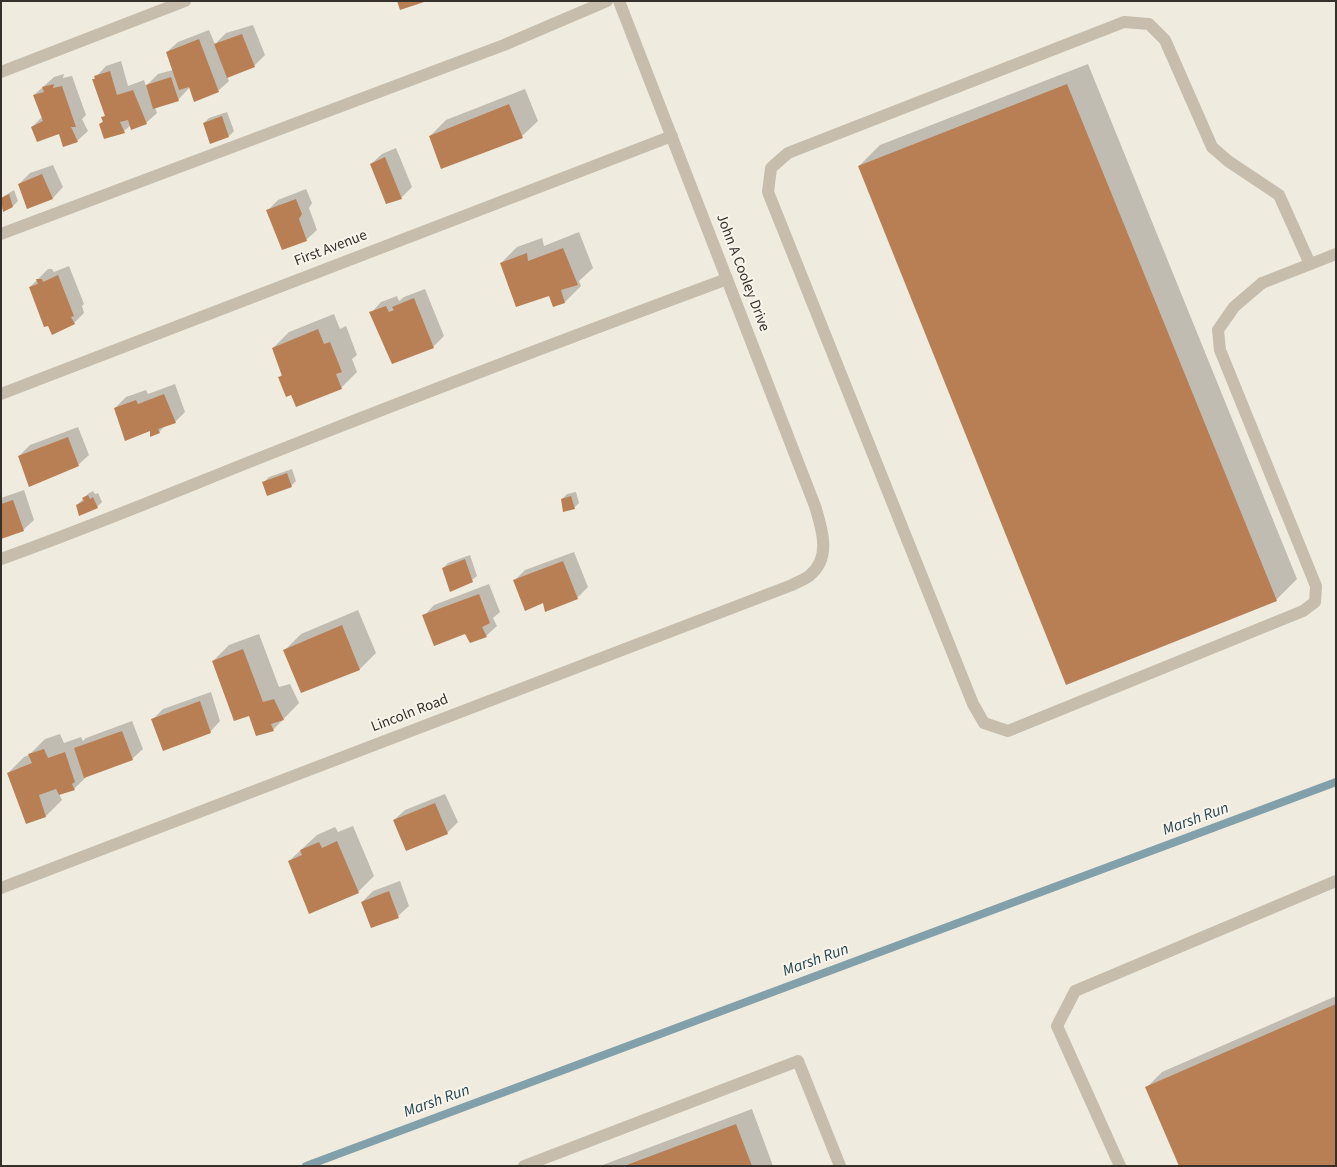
<!DOCTYPE html>
<style>
body{margin:0}
#map{position:relative;width:1337px;height:1167px;overflow:hidden;background:#f0ebdf;font-family:"Source Sans 3",sans-serif}
canvas{display:block}
.frame{position:absolute;inset:0;border:2px solid #35302a;pointer-events:none}
</style>
<div id="map">
<canvas width="1337" height="1167"></canvas>
<div class="frame"></div>
</div>
<script>
const ctx = document.querySelector('canvas').getContext('2d');
ctx.lineJoin = 'round';
function fillPath(path, color) { ctx.fillStyle = color; ctx.fill(path, 'evenodd'); }
function stroke(path, color, width, dash) { ctx.strokeStyle = color; ctx.lineWidth = width; ctx.lineCap = dash ? 'butt' : 'round'; ctx.setLineDash(dash || []); ctx.stroke(path); }
function write(font, color, halo, rows, align = 'center') {
  ctx.font = font + ' "Source Sans 3",sans-serif'; ctx.lineWidth = 4; ctx.setLineDash([]); ctx.textBaseline = 'middle'; ctx.strokeStyle = halo; ctx.fillStyle = color; for (const [text, x, y, turn = 0] of rows) {
    ctx.save(); ctx.translate(x, y); ctx.rotate((+turn || 0) * Math.PI / 180); ctx.textAlign = isNaN(turn) ? turn : align; if (halo) ctx.strokeText(text, 0, 0); ctx.fillText(text, 0, 0); ctx.restore();
  }
}
fillPath(new Path2D(`
 M253 25 265 55 254 66 227 76 229 81 218 91 190 87 178 100 155 107 157 113 146 123 131 125 124 131 100 124 104 120 103 117 106 115 93 80 106 66 121 61 128 86 144 80 146 86 158 74 173 70 167 52 178 42 209 30 215 44 226 33Z
 M1088 64 1297 579 1276 600 859 166 880 145Z
 M64 74 63 78 72 76 86 115 82 119 88 131 77 141 60 132 32 127 42 117 34 95 54 77Z
 M525 89 538 121 522 136H430L446 120Z
 M227 112 234 131 229 136 211 142 204 123 209 118Z
 M396 148 412 187 401 198 371 164 382 154Z
 M53 165 63 187 53 198 27 207 19 184 30 173Z
 M306 189 312 203 309 208 317 230 306 240 267 211 278 200Z
 M14 190 18 201 13 206 3 210 1 206V198Z
 M579 232 593 268 579 281 581 286 565 302 553 306 550 294 501 263 517 247 542 238 544 246Z
 M69 266 84 304 82 306 84 313 74 323 30 287 48 269H52L54 272Z
 M425 289 444 336 433 347 371 313 381 302 397 296 399 301 404 297Z
 M334 314 340 329 346 326 357 355 352 359 357 372 341 388 292 393 279 377 283 374 273 348 289 332Z
 M175 384 185 412 175 422 165 426 159 432 151 430 115 408 126 397 146 390 148 394Z
 M78 427 89 455 78 465 19 456 30 445Z
 M292 469 296 481 291 486 264 482 269 477Z
 M24 490 34 520 23 530 1 538V498Z
 M93 491 95 494 98 493 102 502 97 507 77 505 89 493Z
 M576 492 579 503 574 508 562 499 567 494Z
 M574 552 588 587 577 598 544 601 514 581 525 570Z
 M470 555 477 576 472 580 443 568 448 563Z
 M489 584 500 612 493 618 497 626 486 636 466 633 424 616 434 605Z
 M358 610 376 653 360 669 302 691 285 650 301 634Z
 M259 634 279 687 290 684 299 703 273 730 250 714 213 661 229 645Z
 M211 692 220 721 210 732 153 719 163 709Z
 M132 721 143 749 132 759 87 776 74 789 59 794 62 800 46 816 27 823 8 773 24 757 29 755 45 739 60 734 64 743 81 737 83 741 86 738Z
 M445 794 458 822 447 833 394 820 405 810Z
 M353 826 374 876 358 892 289 861 317 835 335 827 338 832Z
 M400 881 409 906 398 916 362 902 373 891Z
 M1336 996V1166L1146 1088 1162 1072Z
 M752 1109 773 1166H600Z`), '#0003');
stroke(new Path2D(`
 M306 1166 1336 782`), '#81a0aa', 8);
fillPath(new Path2D(`
 M397 1H424V2L400 10Z
 M242 34 255 67 227 78 214 44Z
 M199 39 219 92 194 102 189 87 179 90 166 52Z
 M110 71 117 95 133 90 147 124 131 130 128 120 120 122 125 133 104 139 99 124 103 122 101 117 105 116 92 79H95L94 76Z
 M171 77 179 101 153 109 146 85Z
 M54 84 53 88 62 86 76 127H71L78 142 63 147 59 134 37 142 31 127 43 121 33 95 44 92 42 87Z
 M1067 84 1277 601 1066 685 858 166Z
 M509 104 523 138 441 169 429 136Z
 M222 116 229 137 210 144 203 123Z
 M385 157 402 199 386 204 370 164Z
 M42 174 53 199 27 209 18 184Z
 M9 194 13 207 3 212 1 198Z
 M296 199 302 214 299 219 307 241 282 250 266 210Z
 M563 248 578 285 561 290 565 303 553 307 549 296 516 307 500 263 527 253 528 261Z
 M58 275 74 316 71 317 75 324 52 335 48 326 44 327 29 287 38 284 36 279H42L43 282Z
 M414 298 434 348 392 364 369 312 386 306 389 312 394 310 392 307Z
 M318 329 324 344 330 342 342 372 336 374 342 389 296 407 291 395 286 397 278 377 282 376 272 348Z
 M164 394 176 423 158 429 160 433 150 437V431L125 441 114 408 136 400 138 404Z
 M68 437 79 466 29 487 18 456Z
 M287 473 292 487 267 496 262 482Z
 M88 495 90 499 93 497 98 508 79 516 76 505 84 501 82 498Z
 M571 496 575 509 563 512 561 499Z
 M13 500 24 531 1 539V504Z
 M465 559 473 582 450 592 442 568Z
 M563 561 578 599 545 612 543 603 525 611 513 580Z
 M479 594 490 623 482 627 487 637 470 643 465 634 434 646 422 615Z
 M342 625 360 670 301 693 283 650Z
 M243 649 263 702 274 699 284 720 271 724 274 731 256 736 249 716 234 721 212 661Z
 M200 701 211 733 163 751 151 719Z
 M122 731 133 760 84 778 74 748Z
 M44 749 48 758 65 752 75 782 72 784 75 790 59 795 56 789 39 795 46 817 26 824 7 773 32 763 28 754Z
 M435 803 448 834 406 851 393 820Z
 M337 841 359 893 309 914 288 861 302 855 300 850 319 842 322 848Z
 M389 891 399 918 371 928 361 902Z
 M1336 1004V1166H1179L1145 1087Z
 M736 1124 752 1166H624Z`), '#b87f54');
stroke(new Path2D(`
 M1 234 504 45 607 1
 M1262 283 1234 307 1218 330 1220 350 1316 586 1315 602 1303 611 1008 731 984 723 973 704 768 192 771 168 788 153 1124 22 1149 24 1165 40 1212 147 1228 161 1279 195 1310 264
 M1 559C102 523 200 481 300 442 442 386 584 332 727 279
 M524 1166 798 1061 840 1166
 M1120 1166 1057 1026 1075 991 1336 881`), '#c7bdac', 12);
stroke(new Path2D(`
 M1 72 185 1
 M1262 283 1336 254
 M1 394 672 136
 M1 888 792 585C797 582 804 580 809 576 832 558 822 529 815 506L619 1`), '#c7bdac', 12);
write('15px', '#35302a', '#f8f4eb', [
 ["First Avenue",331,249,-21],
 ["John A Cooley Drive",742,273,69],
 ["Lincoln Road",410,714,-21]
]);
write('italic 16px', '#244652', '#f8f4eb', [
 ["Marsh Run",1196,820,-20],
 ["Marsh Run",816,961,-20],
 ["Marsh Run",437,1102,-20]
]);
</script>
